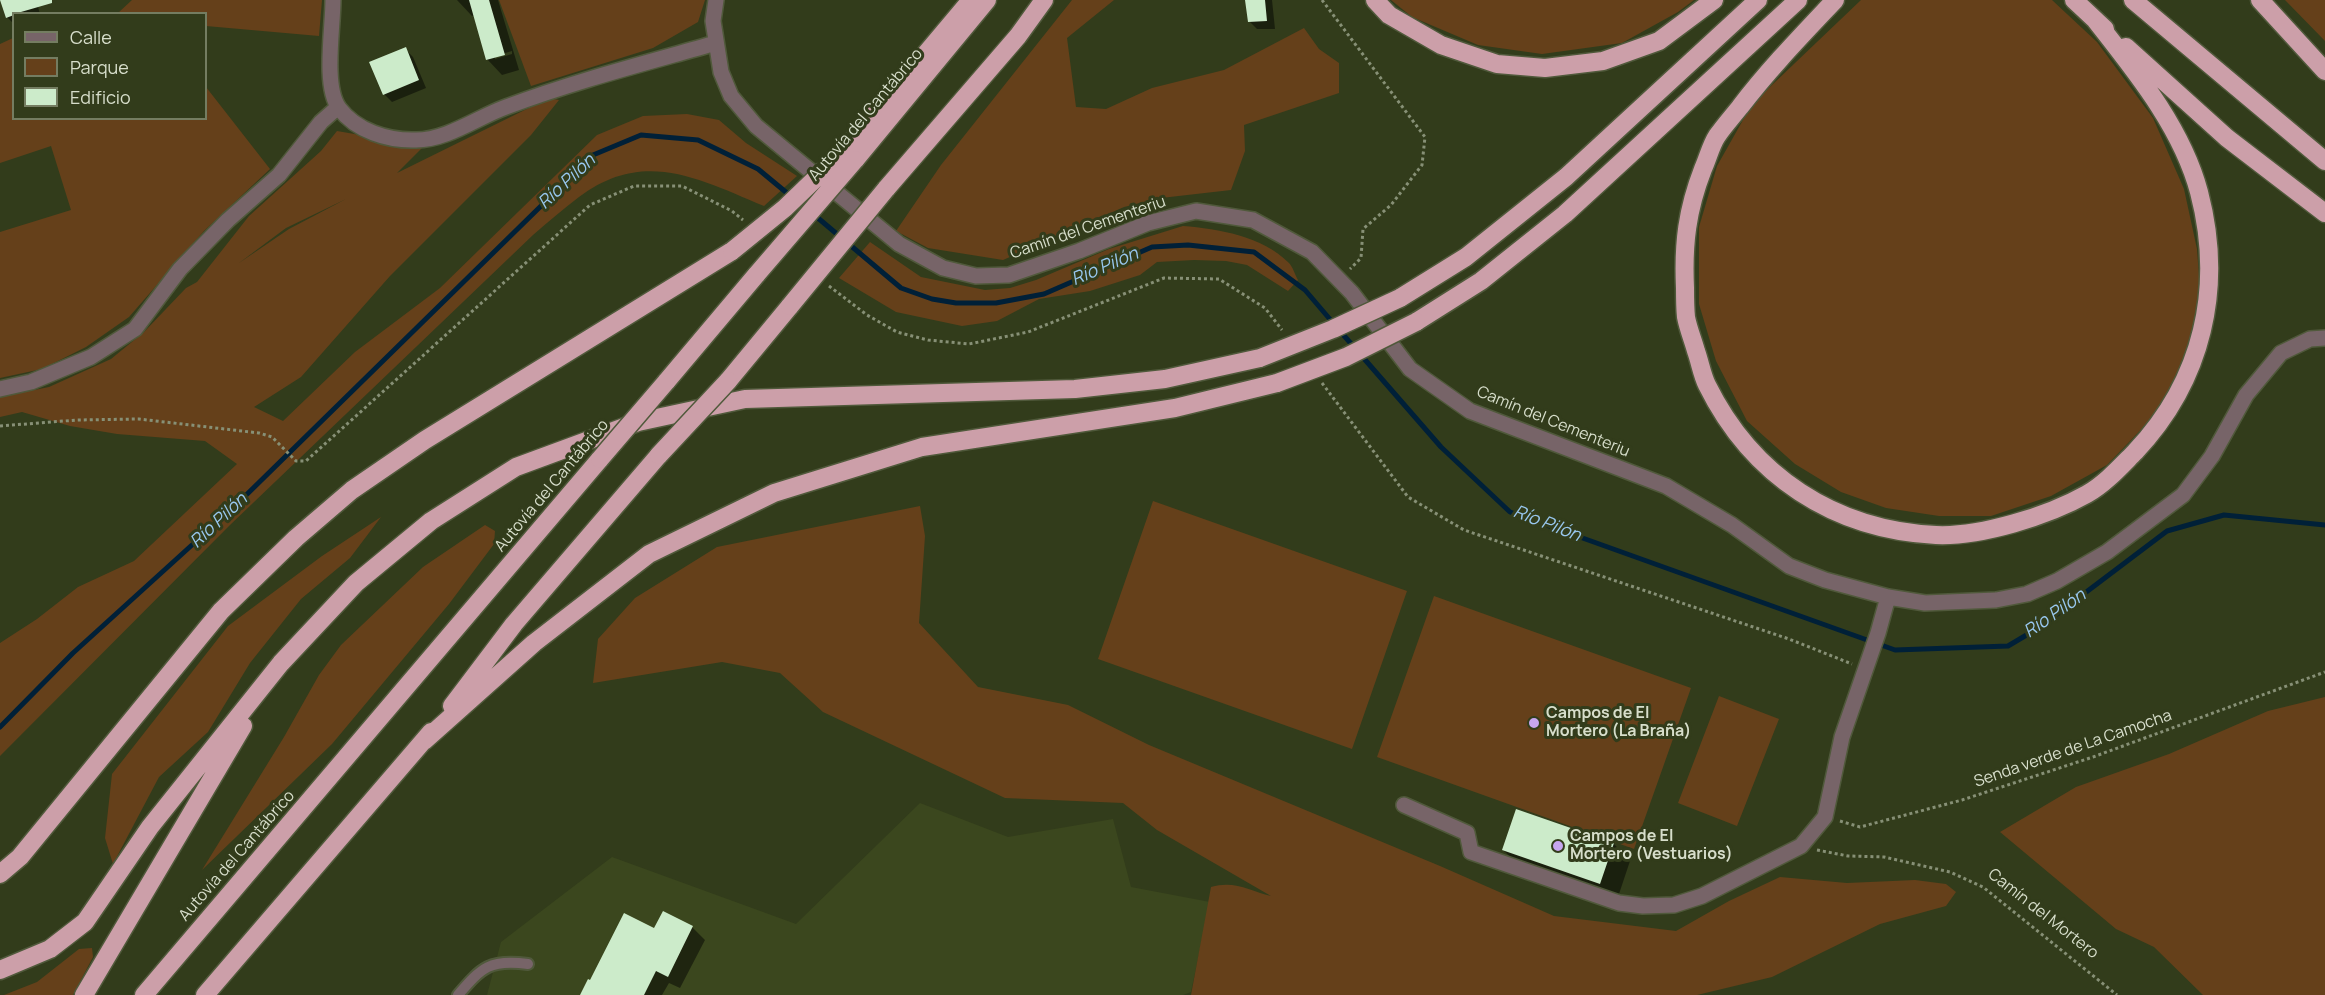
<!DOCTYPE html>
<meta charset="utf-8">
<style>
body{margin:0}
#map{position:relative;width:2325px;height:995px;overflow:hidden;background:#323c1b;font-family:Manrope,sans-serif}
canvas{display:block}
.legend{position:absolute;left:12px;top:12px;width:195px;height:108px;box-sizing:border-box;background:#323c1b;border:2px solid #747d61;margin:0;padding:8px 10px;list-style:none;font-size:18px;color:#d7decb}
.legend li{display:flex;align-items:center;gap:12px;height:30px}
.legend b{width:30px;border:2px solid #747d61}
</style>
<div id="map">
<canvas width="2325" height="995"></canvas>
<ul class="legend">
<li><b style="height:8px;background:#776468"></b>Calle</li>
<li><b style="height:16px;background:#65401a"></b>Parque</li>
<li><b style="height:16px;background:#ccebca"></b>Edificio</li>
</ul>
</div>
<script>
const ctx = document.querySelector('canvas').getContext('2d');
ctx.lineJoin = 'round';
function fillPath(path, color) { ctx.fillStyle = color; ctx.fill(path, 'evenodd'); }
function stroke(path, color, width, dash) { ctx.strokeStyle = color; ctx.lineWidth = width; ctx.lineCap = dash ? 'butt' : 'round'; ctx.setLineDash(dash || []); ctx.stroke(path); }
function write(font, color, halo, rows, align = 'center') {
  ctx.font = font + ' Manrope,sans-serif'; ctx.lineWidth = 6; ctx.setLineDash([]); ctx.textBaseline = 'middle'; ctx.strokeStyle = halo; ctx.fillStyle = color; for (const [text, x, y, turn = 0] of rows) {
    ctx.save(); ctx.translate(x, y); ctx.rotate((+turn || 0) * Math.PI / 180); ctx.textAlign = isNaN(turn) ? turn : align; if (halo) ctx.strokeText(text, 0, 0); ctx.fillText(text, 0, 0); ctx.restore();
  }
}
fillPath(new Path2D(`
 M920 803 1008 837 1113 819 1131 887 1210 902 1191 992 1183 995H487L501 942 612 857 796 924Z`), '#3b471e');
fillPath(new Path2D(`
 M132 0H322L319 36 206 26V14L118 13Z
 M499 0H705L698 22 653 48 531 86Z
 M1072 0H1114L1067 38 1076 107 1106 109 1152 88 1224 70 1304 28 1319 49 1339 63V93L1244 125 1245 151 1231 190 1161 198 1124 207 1003 260 928 248 896 231 941 165Z
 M1391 0H1694L1678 12 1622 43 1542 54 1478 45 1412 17Z
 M1861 0H2052L2097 42 2153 118 2184 189 2197 249 2200 290 2188 352 2158 412 2107 465 2051 496 1991 516H1939L1886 508 1841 492 1795 464 1747 421 1716 361 1699 304V227L1717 166 1752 104Z
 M2285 0H2325V41Z
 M13 38 14 118H206V87L270 169 204 231 129 317 86 347 42 369 0 378V232L71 210 51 146 0 163V44Z
 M549 98 559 100 531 135 390 276 301 377 254 407 283 421 355 352 440 288 597 135 643 116 687 114 719 120 746 143 797 176 764 206C699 179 644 148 579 197 563 209 548 222 533 235L230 525 0 756V643L37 619 78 587 134 561 237 464 205 441 117 434 70 426 22 412 0 417V397L49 387 111 359 144 332 186 288 197 282 249 216 321 151 337 131 424 146 397 173ZM346 199 289 229 239 263 286 228Z
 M1183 226C1219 229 1262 236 1289 263 1293 267 1295 275 1298 280L1288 291 1247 265 1226 261 1194 260 1157 262 1140 275 1090 291 1039 299 997 321 962 326 896 312 839 278 870 242 921 277 985 290 1010 288 1036 280 1109 249Z
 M1153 501 1407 591 1352 749 1098 659Z
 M920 506 925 536 919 623 978 687 1068 705 1149 745 1440 866 1554 916 1676 931 1729 901 1780 877 1847 883 1915 880 1946 884 1956 892 1946 906 1880 924 1772 977 1697 995H1191L1211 887C1235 880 1250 891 1271 896L1157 830 1123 803 1005 798 823 712 780 673 722 662 593 683 598 639 635 598 717 547Z
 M381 517 350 558 301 599 250 663 208 732 159 777 113 864 105 838 112 774 228 626 322 556Z
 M485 525 495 531 494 544 449 604 332 744 202 870 284 737 319 675 341 645 423 567Z
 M1434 596 1691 688 1634 849 1377 757Z
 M1719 696 1779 719 1737 826 1678 803Z
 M2325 697V995H2203L2154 947 2116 929 2000 832 2076 787 2169 754 2268 711Z
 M92 948 93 957 73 995H4L37 982 79 949Z`), '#65401a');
fillPath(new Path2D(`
 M1 0H36L40 14H14V24L7 17Z
 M457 0H498L519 70 502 75 487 59 475 15 472 16ZM512 51V54L495 59V56Z
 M1247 0H1272L1275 29H1257L1249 21Z
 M405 49 413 57 426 88 392 102 384 94Z
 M1614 844 1630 861 1617 900 1520 866 1503 850Z
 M692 927 705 940 680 988 669 983 662 995H582L655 930Z`), '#0007');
stroke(new Path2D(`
 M812 213 901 288 932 299 956 303H996L1044 294 1152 247 1188 245 1254 252 1305 290 1334 324
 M1340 331 1441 447 1510 512 1895 650 2008 646 2040 627 2167 531 2224 515 2325 525
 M0 727 73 653 236 505 593 155 641 135 698 140 758 169 793 198`), '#002038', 5);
fillPath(new Path2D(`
 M0 0H52V3L14 14V15L6 18Z
 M469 0H489L505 55 486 60Z
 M1245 0H1265L1267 21 1248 22Z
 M406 47 419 80 383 95 369 62Z
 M1516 809 1614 843 1600 884 1502 850Z
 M663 911 693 926 668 977 656 971 644 995H580L588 979 590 980 624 913 654 928Z`), '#ccebca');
const service = new Path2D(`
 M458 995C482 967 490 959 528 964`);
const minor = new Path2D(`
 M333 0C333 28 323 86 339 108 356 131 388 141 416 140 447 140 478 117 506 107 575 81 646 63 716 43
 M716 0 713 21 721 72 731 96 756 126 899 244 943 268 976 276 1009 275 1079 251 1148 223 1196 211 1253 220 1312 252 1352 293 1410 369 1470 411 1666 486 1732 525 1789 566 1825 580 1888 597 1925 603 1996 600 2027 594 2057 581 2107 552 2183 495 2212 456 2246 395 2281 353 2310 339 2325 338
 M0 389 31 382 91 357 135 329 180 269 228 220 279 175 321 122 338 107
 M1404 805 1467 833 1471 852 1619 903 1643 906 1674 905 1702 896 1801 846 1825 817 1842 737 1878 633 1888 597`);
const motorway = new Path2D(`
 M1375 0 1389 15 1441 45 1497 64 1545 68 1603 61 1659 41 1714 0
 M1835 0C1802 35 1769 69 1740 107 1732 117 1724 126 1717 136 1711 145 1708 158 1703 169 1687 210 1683 244 1685 288 1685 297 1685 307 1686 317 1688 328 1693 340 1696 351 1700 362 1702 375 1707 385 1752 476 1834 530 1936 535 1980 537 2048 516 2087 494 2105 484 2121 466 2135 452 2203 380 2224 287 2199 192 2182 128 2136 72 2096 21
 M2074 0 2105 29
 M2133 0 2325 161
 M2260 0 2325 71
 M2126 47 2227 138 2325 213
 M844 151 971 0
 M855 160 987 0
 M886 189 1018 36 1044 0
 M1400 298 1466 257 1566 177 1758 0
 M1416 322 1481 281 1565 214 1798 0
 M728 381 790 306
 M666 382 757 274
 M452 706 514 624 659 455
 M424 741 534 643 649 554 774 493 922 447 1175 408 1277 383
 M0 874 20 857 221 611 296 538 352 490 425 440 732 251
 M0 970 50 949 85 922 150 827 281 663 356 583 431 521 516 467 638 422 745 399 1075 389 1165 379 1260 358
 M84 995 243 726
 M144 995 600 459
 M205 995 431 732`);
stroke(service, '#50593b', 14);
stroke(minor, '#50593b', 18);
stroke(motorway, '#50593b', 21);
stroke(new Path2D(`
 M1322 0 1425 137 1422 165 1391 205 1363 229 1361 258 1350 269
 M829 286 867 315 897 332 928 340 969 344 1028 332 1164 278 1219 279 1265 308 1282 330
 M1322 383 1408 497 1464 530 1789 639 1852 664
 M0 426 77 420 139 419 259 433 272 437 296 461H306L590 205 634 186H682L732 211 743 220
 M1840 821 1860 827 1962 800 2093 757 2325 672
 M1817 850 1848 856 1884 857 1950 872 1983 887 2117 995`), '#879076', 3, [3, 3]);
stroke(service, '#776468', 10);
stroke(minor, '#776468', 15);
stroke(motorway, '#cc9fa9', 18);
const motorwayBridge = new Path2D(`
 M732 251 785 208 844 151
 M757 274 855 160
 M790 306 886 189
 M1260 358 1333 329 1400 298
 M1277 383 1346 357 1416 322
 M659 455 728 381
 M600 459 666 382`);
stroke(motorwayBridge, '#50593b', 21, []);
stroke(motorwayBridge, '#cc9fa9', 18);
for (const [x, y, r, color] of [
 [1534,723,6,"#c6a6f0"],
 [1558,846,6,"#c6a6f0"]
]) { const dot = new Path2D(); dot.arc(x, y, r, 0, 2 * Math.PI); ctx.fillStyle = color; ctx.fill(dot); stroke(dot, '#323c1b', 2); }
write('16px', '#d7decb', '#323c1b', [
 ["Autovía del Cantábrico",866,115,-50],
 ["Camín del Cementeriu",1088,228,-19],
 ["Camín del Cementeriu",1553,422,22],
 ["Autovía del Cantábrico",552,486,-50],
 ["Senda verde de La Camocha",2073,749,-19],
 ["Autovía del Cantábrico",237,856,-49],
 ["Camín del Mortero",2043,914,38]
]);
write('bold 16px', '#d7decb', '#323c1b', [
 ["Campos de El",1546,714],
 ["Mortero (La Braña)",1546,732],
 ["Campos de El",1570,837],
 ["Mortero (Vestuarios)",1570,855]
], 'left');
write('italic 18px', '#98c7ee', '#323c1b', [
 ["Río Pilón",567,182,-43],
 ["Río Pilón",1105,267,-23],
 ["Río Pilón",219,521,-43],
 ["Río Pilón",1547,524,21],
 ["Río Pilón",2055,614,-35]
]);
</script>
